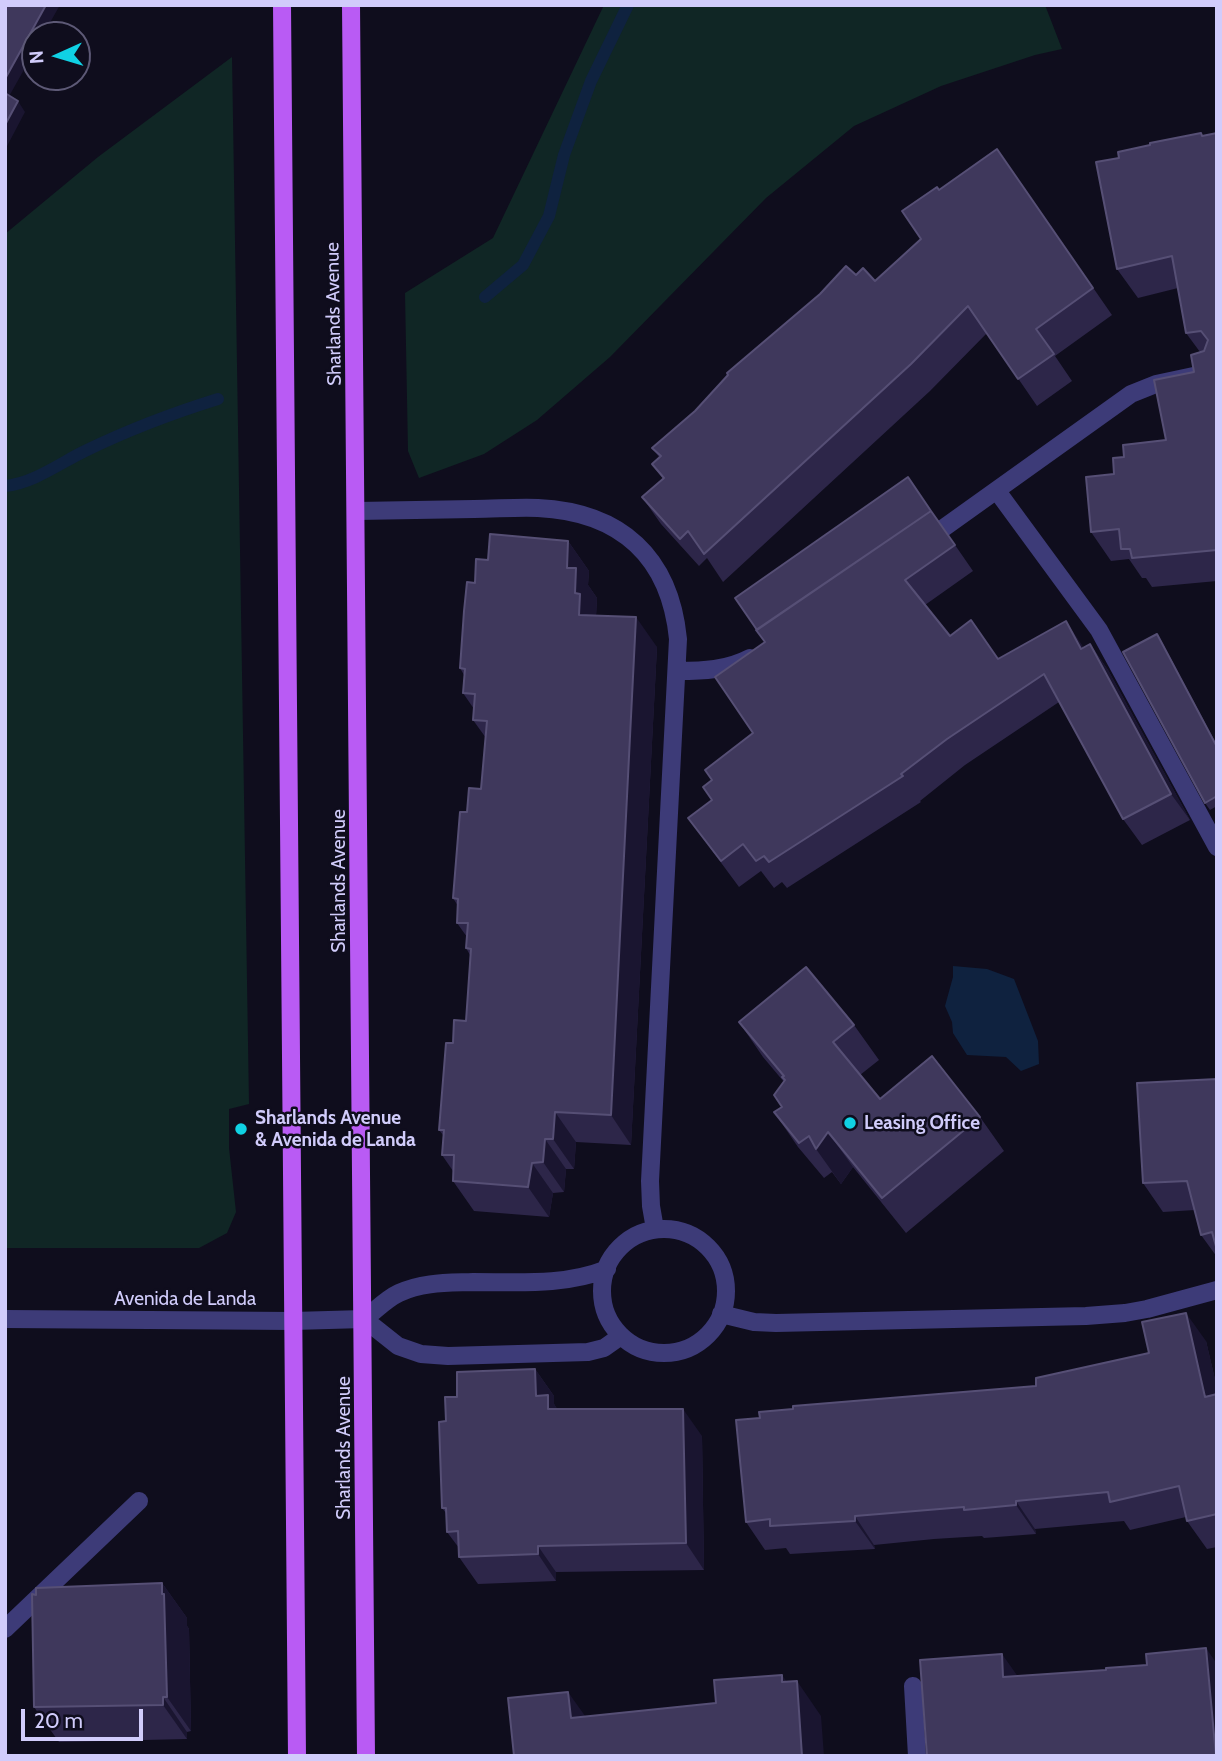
<!DOCTYPE html>
<style>
body{margin:0}
#map{position:relative;width:1222px;height:1761px;overflow:hidden;background:#0f0d1d;font-family:Cabin,sans-serif}
canvas{display:block}
.frame{position:absolute;inset:0;border:7px solid #d1ccfb;pointer-events:none}
.north{position:absolute;left:21px;top:21px;width:70px;height:70px;box-sizing:border-box;background:#0f0d1d;border:2px solid #5d5976;border-radius:50%;rotate:266deg;font-size:19px;font-weight:700;line-height:28px;text-align:center;color:#d1ccfb}
.north::after{content:'';display:block;margin:auto;width:24px;height:32px;background:#10d1e4;clip-path:polygon(50% 0,100% 100%,50% 72%,0 100%)}
.scale{position:absolute;left:21px;top:1709px;width:122px;height:32px;box-sizing:border-box;border:4px solid #d1ccfb;border-top:0;padding-left:9px;font-size:21px;line-height:24px;white-space:nowrap;color:#d1ccfb;-webkit-text-stroke:5px #0f0d1d;paint-order:stroke}
</style>
<div id="map">
<canvas width="1222" height="1761"></canvas>
<div class="frame"></div>
<div class="north">N</div>
<div class="scale">20 m</div>
</div>
<script>
const ctx = document.querySelector('canvas').getContext('2d');
ctx.lineJoin = 'round';
function fillPath(path, color) { ctx.fillStyle = color; ctx.fill(path, 'evenodd'); }
function stroke(path, color, width, dash) { ctx.strokeStyle = color; ctx.lineWidth = width; ctx.lineCap = dash ? 'butt' : 'round'; ctx.setLineDash(dash || []); ctx.stroke(path); }
function write(font, color, halo, rows, align = 'center') {
  ctx.font = font + ' Cabin,sans-serif'; ctx.lineWidth = 5; ctx.setLineDash([]); ctx.textBaseline = 'middle'; ctx.strokeStyle = halo; ctx.fillStyle = color; for (const [text, x, y, turn = 0] of rows) {
    ctx.save(); ctx.translate(x, y); ctx.rotate((+turn || 0) * Math.PI / 180); ctx.textAlign = isNaN(turn) ? turn : align; if (halo) ctx.strokeText(text, 0, 0); ctx.fillText(text, 0, 0); ctx.restore();
  }
}
fillPath(new Path2D(`
 M604 5H1045L1062 49 1035 55 941 86 854 126 766 198 610 357 537 420 484 454 419 478 408 451 405 293 493 238Z
 M232 57 249 1104 229 1109V1148L236 1212 227 1233 199 1248H5V234L98 157Z`), '#102625');
fillPath(new Path2D(`
 M953 966 987 969 1014 979 1038 1041 1039 1064 1021 1071 1006 1057 967 1055 953 1033 952 1022 945 1006 953 977Z`), '#0f223f');
stroke(new Path2D(`
 M485 297 523 265 549 216 564 155 591 81 628 5
 M5 486C34 483 60 463 85 451 128 430 173 413 218 399`), '#0f223f', 12);
stroke(new Path2D(`
 M997 491 1099 630 1217 847
 M357 511C396 510 435 510 474 509 495 509 517 507 538 508 621 512 670 557 678 639L650 1181 651 1206 655 1229
 M924 542 1131 394 1156 384 1217 371
 M678 671C703 671 727 670 750 658
 M602 1291a62 62 0 1 1 124 0a62 62 0 1 1-124 0Z
 M721 1314 754 1322 776 1323 1086 1316 1125 1313 1147 1309 1217 1290
 M5 1319 293 1321 364 1319
 M364 1319 398 1346 421 1354 448 1356 588 1352 604 1348 621 1336
 M364 1319C375 1311 386 1299 399 1293 423 1282 447 1283 473 1282 519 1282 564 1286 607 1269
 M5 1629 139 1501
 M913 1686 917 1756`), '#3d3b78', 18);
stroke(new Path2D(`
 M282 5 297 1756
 M351 5 366 1756`), '#b95bf4', 18);
fillPath(new Path2D(`
 M1217 133V581L1152 587 1146 578H1142L1129 559 1111 561 1091 532 1114 474 1124 457 1166 440 1194 372 1200 352 1186 333 1178 288 1138 298 1117 269 1119 158Z
 M997 149 1112 315 1055 356 1072 381 1037 406 987 333 930 391 723 582 707 558 699 566 661 524 642 497 663 479 652 464 659 457 652 448 856 275 875 281 921 239 939 190Z
 M908 477 973 571 925 605 950 636 998 659 1084 647 1090 644 1108 670 1190 820 1142 845 1123 819 1059 702 965 765 920 801 921 802 787 888 782 882 774 888 761 871 739 887 688 818 712 800V780L753 733 765 642Z
 M568 541 589 571 588 585 597 598 596 616 657 647 631 1145 576 1142 574 1169H566L564 1192 553 1193 549 1217 474 1211 453 1181V1171L442 1155 443 1135 439 1130 453 1043 466 1021 470 955 466 948 467 937 457 923 458 906 453 898 467 812 481 789 486 738 473 720 474 709 463 693 464 675 460 668 475 583 488 560Z
 M1157 634 1162 642 1217 745V806L1210 810 1205 803Z
 M739 1022 854 1025 879 1060 860 1075 880 1099 980 1117 1004 1151 906 1233 853 1167 841 1184 832 1172 824 1178 798 1147 774 1112 782 1107 784 1082 763 1057Z
 M1217 1079V1257L1201 1235 1195 1210 1163 1212 1143 1183Z
 M1206 1341 1217 1388V1547L1207 1549 1187 1521 1186 1517 1130 1530 1124 1521 1035 1529 1036 1534 984 1538 982 1536 934 1539 874 1545 875 1549 790 1554 786 1548 765 1550 746 1522 1036 1386Z
 M535 1369 554 1396V1404L557 1409 702 1436 704 1570 556 1572V1581L478 1584 459 1557V1548L447 1532 446 1513 442 1508 446 1421 457 1397Z
 M162 1583 187 1618V1626L189 1629 191 1731 187 1732V1739L59 1742 34 1707Z`), '#2d2649');
fillPath(new Path2D(`
 M46 5H60L43 35H35V50L7 100 5 97V79Z
 M18 101 25 112 5 150V125Z
 M568 541 589 571 588 585 597 598 596 616 579 615 567 568Z
 M636 617 657 647 631 1145 611 1115Z
 M1066 621 1084 648 1081 649Z
 M1157 634 1162 642 1217 745V747Z
 M1090 644 1108 670 1190 820 1171 794Z
 M555 1112 576 1142 574 1169 553 1139Z
 M828 1132 853 1167 841 1184 816 1149Z
 M545 1139 566 1169 564 1192 543 1162Z
 M532 1163 553 1193 549 1217 528 1187Z
 M1186 1313 1206 1341 1217 1388V1413L1205 1397Z
 M535 1369 554 1396V1404L566 1422 567 1435 536 1396Z
 M683 1409 702 1436 704 1570 686 1543Z
 M1016 1501 1035 1529 1036 1534 1016 1505Z
 M855 1516 874 1545 875 1549 855 1521Z
 M538 1546 556 1572V1581L538 1554Z
 M162 1583 187 1618V1626L189 1629 191 1731 167 1697Z
 M1206 1648 1217 1664V1756H1216Z
 M1002 1654 1026 1688 1003 1677Z
 M782 1675 798 1698 797 1681 821 1716 824 1756H802L782 1682Z
 M568 1692 593 1727 571 1718Z
 M163 1697 187 1732V1739L163 1705Z`), '#1a1530');
const building = new Path2D(`
 M5 5H46L5 79Z
 M5 93 18 101 5 125Z
 M1201 133 1202 136 1217 133V550L1132 558 1130 549H1121L1119 529 1091 532 1086 477 1114 474 1113 458 1124 457 1123 445 1166 440 1154 380 1194 372 1191 355 1204 351 1208 340 1201 331 1186 333 1172 256 1117 269 1096 162 1119 158 1118 152 1150 145V143Z
 M997 149 1093 288 1036 329 1054 354 1018 379 968 306 911 364 704 554 688 531 680 539 642 497 664 478 652 464 661 456 652 448 695 411 728 375 727 373 820 294 846 266 856 275 863 268 875 281 921 239 902 211 937 187 939 190Z
 M908 477 931 511 757 630 735 598Z
 M931 511 955 545 905 580 950 636 971 620 998 659 1066 621 1081 649 1090 644 1171 794 1123 819 1044 674 947 739 901 774 903 776 769 862 764 856 756 861 743 844 721 861 688 818 712 800 703 787 712 780 705 770 753 733 715 677 765 642 756 630Z
 M490 534 568 541 567 568H576L575 593 580 594 579 615 636 617 611 1115 555 1112 553 1139H545L543 1162 532 1163 528 1187 453 1181 454 1155H442L444 1130H439L446 1043H453L454 1020 466 1021 471 949 466 948 468 923H457L458 899 453 898 460 812H467L469 788 481 789 487 721 473 720 475 694 463 693 465 669 460 668 464 611 467 582 475 583 476 559 488 560Z
 M1157 634 1217 747V796L1205 803 1123 652Z
 M806 967 854 1025 833 1042 880 1099 932 1056 980 1117 882 1198 828 1132 816 1149 809 1136 799 1143 774 1112 782 1107 774 1095 785 1080 782 1077 784 1076 739 1022Z
 M1217 1079V1250L1212 1232 1201 1235 1187 1181 1143 1183 1137 1083Z
 M1186 1313 1205 1397 1217 1394V1514L1187 1521 1179 1486 1110 1502 1108 1492 1016 1501V1505L964 1510V1507L855 1516V1521L770 1526V1519L746 1522 736 1420 760 1418 759 1412 793 1409V1406L1036 1386V1378L1149 1353 1142 1322Z
 M535 1369 536 1396 548 1395V1409H683L686 1543 538 1546V1554L459 1557 458 1531 447 1532 446 1508H442L439 1422 446 1421 445 1397H457V1372Z
 M162 1583V1594H164L167 1697H163V1705L34 1707 32 1594 36 1595V1588Z
 M1206 1648 1216 1756H927L920 1660 1002 1654 1003 1677 1106 1670V1668L1147 1665 1146 1654Z
 M782 1675V1682L797 1681 802 1756H514L508 1698 568 1692 571 1718 716 1703 714 1680Z`);
fillPath(building, '#3f385c');
stroke(building, '#564f75', 2);
for (const [x, y, r, color] of [
 [850,1123,7,"#10d1e4"],
 [241,1129,7,"#10d1e4"]
]) { const dot = new Path2D(); dot.arc(x, y, r, 0, 2 * Math.PI); ctx.fillStyle = color; ctx.fill(dot); stroke(dot, '#0f0d1d', 2.5); }
write('19px', '#d1ccfb', '#0f0d1d', [
 ["Sharlands Avenue",334,314,-91],
 ["Sharlands Avenue",339,881,-90],
 ["Avenida de Landa",185,1299],
 ["Sharlands Avenue",344,1448,-90]
]);
write('bold 19px', '#d1ccfb', '#0f0d1d', [
 ["Sharlands Avenue",255,1118],
 ["& Avenida de Landa",255,1140],
 ["Leasing Office",864,1123]
], 'left');
</script>
